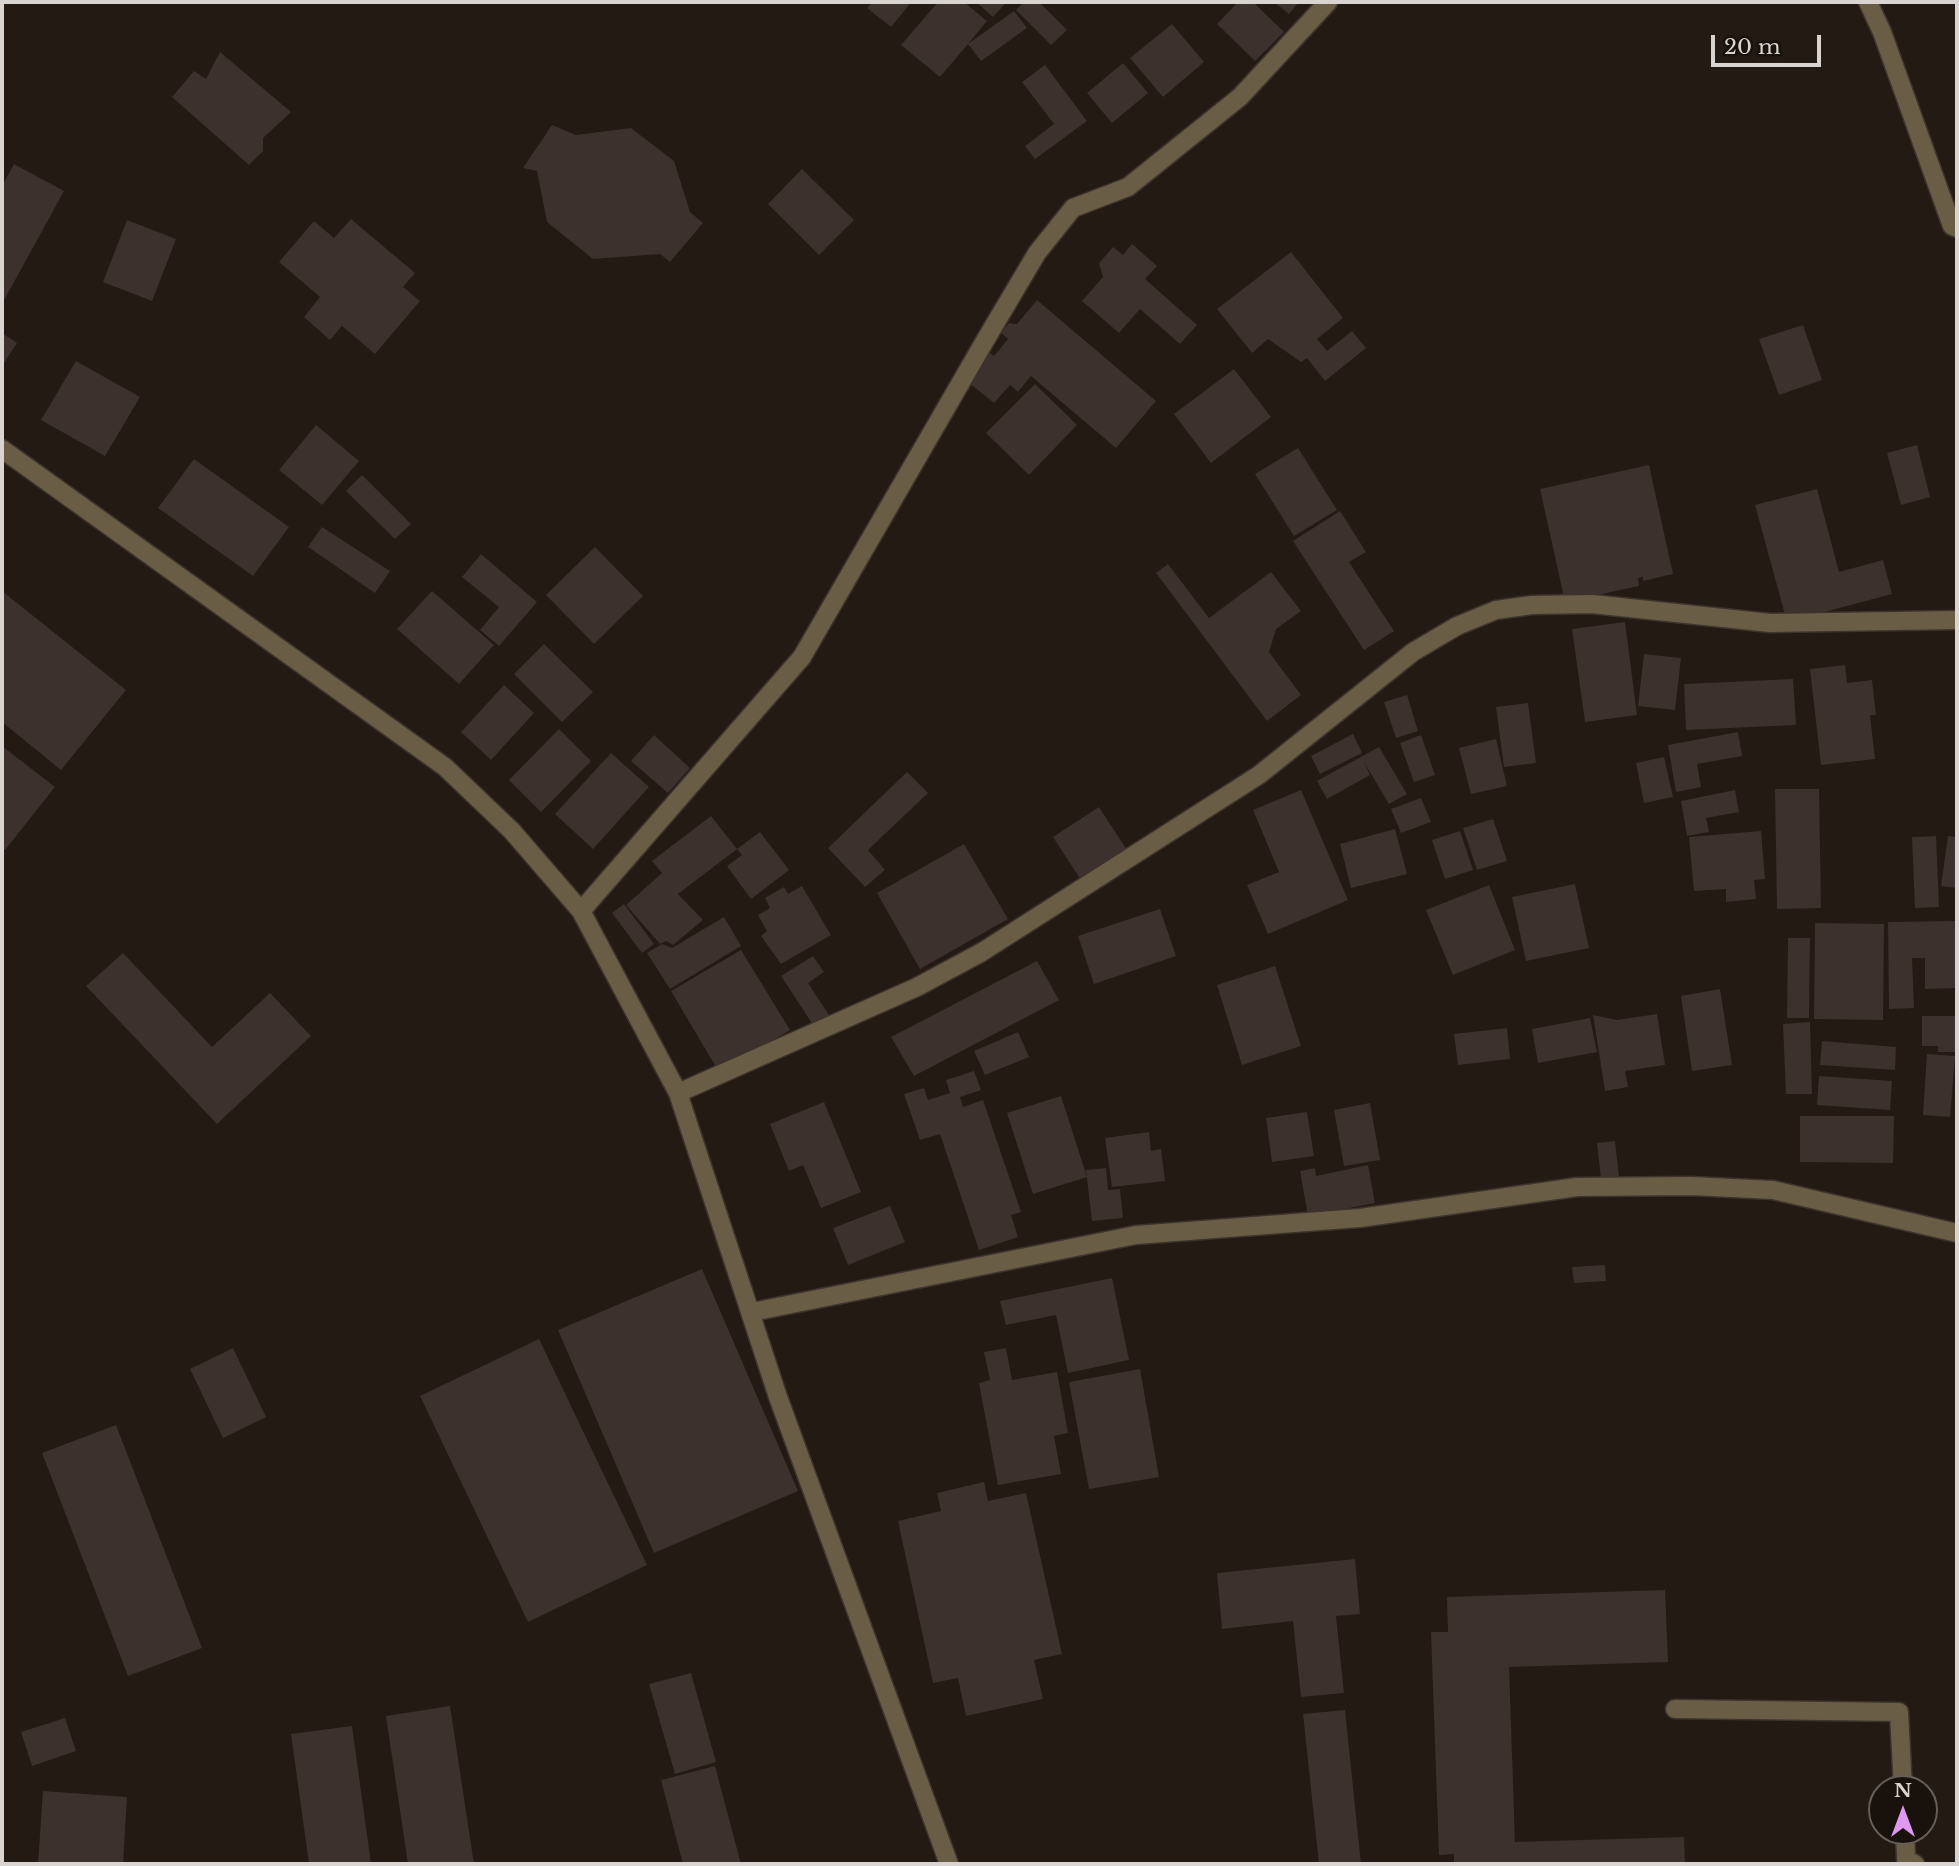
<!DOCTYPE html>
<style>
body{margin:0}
#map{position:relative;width:1959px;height:1866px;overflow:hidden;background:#221a13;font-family:"Libre Baskerville",serif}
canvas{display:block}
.frame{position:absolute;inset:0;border:4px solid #d9d4cf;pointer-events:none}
.north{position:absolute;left:1868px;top:1775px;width:70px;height:70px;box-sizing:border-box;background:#19110b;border:2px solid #665f59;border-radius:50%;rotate:0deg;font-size:19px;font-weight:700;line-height:28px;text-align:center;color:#d9d4cf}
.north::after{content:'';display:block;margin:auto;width:24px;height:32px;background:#de98f2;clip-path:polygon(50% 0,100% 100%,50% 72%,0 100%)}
.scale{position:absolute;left:1711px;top:35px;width:110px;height:32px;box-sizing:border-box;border:4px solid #d9d4cf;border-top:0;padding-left:9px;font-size:21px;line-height:24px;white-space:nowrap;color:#d9d4cf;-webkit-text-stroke:5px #19110b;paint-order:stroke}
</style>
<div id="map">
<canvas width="1959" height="1866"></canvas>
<div class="frame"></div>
<div class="north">N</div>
<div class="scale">20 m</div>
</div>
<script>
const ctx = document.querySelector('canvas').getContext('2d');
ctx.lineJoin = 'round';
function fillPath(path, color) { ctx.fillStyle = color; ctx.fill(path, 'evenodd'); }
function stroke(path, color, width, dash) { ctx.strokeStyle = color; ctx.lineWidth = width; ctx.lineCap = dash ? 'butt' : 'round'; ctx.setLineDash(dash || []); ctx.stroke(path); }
fillPath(new Path2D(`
 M872 2H906L909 5 891 27 867 8Z
 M938 2H964L987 21 968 44 1014 11 1027 28 981 61 968 44 940 77 901 45Z
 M976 2H1007L993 17Z
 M1024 2H1039L1067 30 1051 45 1016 10Z
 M1238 2H1253L1284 32 1255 61 1217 24Z
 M1274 2H1299L1289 14Z
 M1172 24 1204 62 1163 97 1130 58Z
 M220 52 291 112 263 138V151L249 165 172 97 194 71 206 79Z
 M1123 63 1148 93 1112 123 1087 93Z
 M1045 65 1087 121 1035 159 1025 146 1054 124 1022 82Z
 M552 125 576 135 631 128 674 161 690 212 703 223 670 262 660 254 593 259 547 222 537 171 523 168Z
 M14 164 64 191 2 304V186Z
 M802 169 854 220 819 255 768 204Z
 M351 219 415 273 403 287 420 301 375 354 342 326 330 340 304 317 320 297 279 262 314 221 334 238Z
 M127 220 176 239 152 301 103 282Z
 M1132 244 1157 266 1145 279 1197 325 1180 344 1140 309 1119 333 1082 301 1103 277 1099 263 1113 247 1123 255Z
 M1291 252 1343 318 1317 339 1327 351 1352 331 1366 348 1325 381 1307 358 1301 362 1268 339 1252 353 1217 309Z
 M1037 300 1156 401 1116 448 1031 376 1018 392 1010 385 994 403 963 378 987 351 994 356 1008 339 1001 333 1009 323 1017 324Z
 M1803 325 1822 380 1779 395 1759 339Z
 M2 333 17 343 2 366Z
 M76 361 140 397 105 456 41 420Z
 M1234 369 1271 417 1211 463 1174 414Z
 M1035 384 1077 425 1029 475 986 433Z
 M316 425 359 461 322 505 279 470Z
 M1917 445 1930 497 1901 505 1887 453Z
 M1298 448 1337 510 1294 536 1255 474Z
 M194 459 289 527 253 576 158 508Z
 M1649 465 1673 574 1643 581V577L1638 578 1639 586 1565 602 1540 489Z
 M362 475 411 524 395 539 346 491Z
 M1817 489 1839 572 1883 560 1892 594 1787 622 1755 505Z
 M1340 511 1366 552 1349 562 1394 631 1364 650 1293 541Z
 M322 527 390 571 375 593 308 547Z
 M595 547 643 596 594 644 546 595Z
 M481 554 537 602 499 646 480 630 499 607 462 577Z
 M1168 564 1209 618 1271 572 1301 611 1276 629 1269 652 1301 695 1267 721 1156 573Z
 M2 591 126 690 61 770 2 722Z
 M432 591 494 645 459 684 397 629Z
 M1625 622 1637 715 1585 722 1572 629Z
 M544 644 593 692 562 722 514 674Z
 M1644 654 1681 658 1675 710 1638 706Z
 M1845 665 1847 683 1872 680 1876 715H1870L1875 759 1821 765 1810 669Z
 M1793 679 1796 725 1686 730 1684 684Z
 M504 685 534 713 491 760 461 732Z
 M1407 695 1418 731 1396 738 1384 702Z
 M1528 703 1536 763 1504 767 1496 707Z
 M559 729 591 761 541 812 509 780Z
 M1738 732 1742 756 1697 764 1701 787 1676 792 1668 745Z
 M1353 734 1362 753 1320 774 1311 756Z
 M654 735 690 768 668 793 631 761Z
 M1421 735 1435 775 1414 782 1400 743Z
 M1496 739 1507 786 1471 794 1459 748Z
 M2 746 55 787 5 850 2 847Z
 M1379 747 1407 794 1389 804 1364 762 1370 775 1327 799 1317 781Z
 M611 753 649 787 593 849 555 814Z
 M1664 757 1673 797 1644 803 1636 763Z
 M907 772 928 793 868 850 885 870 865 887 828 848Z
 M1775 789H1819L1821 908 1777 909Z
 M1301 790 1348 900 1268 934 1247 885 1279 872 1253 810Z
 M1735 790 1739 812 1706 818 1709 832 1687 836 1681 801Z
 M1421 798 1431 822 1401 833 1391 809Z
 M1099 807 1127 850 1081 880 1053 837Z
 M711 816 737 849 678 894 703 920 673 945 666 941 660 944 626 905 662 873 652 861Z
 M1493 819 1507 861 1477 870 1463 828Z
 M1395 829 1407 874 1351 888 1340 844Z
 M1460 831 1473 870 1445 879 1432 840Z
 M1761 831 1765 879 1754 880 1756 899 1726 902V889L1694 891 1689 837Z
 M760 832 789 870 751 899 727 866 742 855 737 849Z
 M1936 836 1939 907 1915 908 1912 837Z
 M1948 836 1957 837V888L1941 886Z
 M964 844 1008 919 920 969 877 893Z
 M1575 884 1589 948 1526 961 1512 897Z
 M1489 885 1515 950 1453 975 1426 910Z
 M802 886 831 935 781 964 761 936 767 931 758 915 770 908 765 898 784 887 788 894Z
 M624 904 654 944 642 953 612 913Z
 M1160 909 1176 956 1094 984 1078 936Z
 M724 917 741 946 670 989 647 953 662 944 672 948Z
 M1955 921 1956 988 1925 989V958H1912L1914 1008 1889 1009 1888 922Z
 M1815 923 1884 924 1883 1020 1814 1019Z
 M1788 938H1810L1809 1018H1787Z
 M741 950 790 1030 719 1072 671 991Z
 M123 953 212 1047 270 993 311 1036 217 1124 86 986Z
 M813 956 824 972 808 983 833 1021 817 1031 781 976Z
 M1037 961 1059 1000 914 1076 891 1037Z
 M1275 966 1301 1046 1242 1065 1217 985Z
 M1720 989 1732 1065 1692 1071 1681 996Z
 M1657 1014 1665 1065 1625 1071 1628 1087 1605 1091 1593 1015 1617 1020Z
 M1922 1016H1957L1955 1052H1938V1046H1922Z
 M1590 1018 1597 1052 1538 1063 1532 1029Z
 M1810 1022 1812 1094H1786L1783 1024Z
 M1507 1028 1510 1059 1458 1065 1454 1034Z
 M1018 1032 1029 1057 985 1075 974 1051Z
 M1822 1041 1896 1047 1895 1070 1820 1065Z
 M1927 1054 1955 1056 1950 1117 1923 1115Z
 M974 1071 981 1090 960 1097 963 1107 983 1100 1021 1212 1011 1215 1018 1237 979 1250 940 1134 920 1140 904 1094 924 1088 928 1100 950 1093 946 1080Z
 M1819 1076 1892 1081 1890 1110 1817 1105Z
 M1061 1096 1087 1177 1033 1194 1007 1113Z
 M824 1102 861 1192 821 1208 803 1165 789 1171 770 1124Z
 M1370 1103 1380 1160 1344 1166 1334 1110Z
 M1307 1112 1314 1156 1272 1162 1266 1118Z
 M1800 1116H1894L1893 1163 1800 1162Z
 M1149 1132 1151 1151 1161 1149 1165 1181 1112 1187 1105 1138Z
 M1615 1141 1619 1177 1601 1179 1597 1143Z
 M1368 1165 1375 1203 1308 1216 1300 1171 1315 1168 1316 1176Z
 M1106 1168 1108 1190 1120 1189 1123 1218 1092 1221 1086 1170Z
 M890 1206 905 1242 848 1265 833 1228Z
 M1605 1265 1606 1281 1574 1283 1572 1267Z
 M702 1269 798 1491 654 1553 558 1330Z
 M1112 1278 1129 1360 1068 1373 1056 1315 1006 1325 1000 1301Z
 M539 1339 647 1565 528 1622 420 1396Z
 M233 1348 266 1417 223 1438 190 1369Z
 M1006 1348 1012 1380 1057 1372 1068 1433 1054 1436 1061 1474 998 1485 979 1383 990 1380 984 1352Z
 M1140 1369 1159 1477 1089 1489 1069 1382Z
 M116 1425 202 1648 128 1676 42 1453Z
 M984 1482 988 1501 1026 1493 1062 1654 1034 1660 1043 1699 966 1716 958 1678 933 1683 898 1521 941 1511 937 1493Z
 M1355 1559 1360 1614 1336 1616 1344 1693 1301 1697 1293 1621 1222 1629 1217 1573Z
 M1665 1590 1668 1662 1509 1667 1515 1842 1684 1837 1685 1864H1454V1854L1439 1855 1431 1632H1448L1447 1597Z
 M691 1673 716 1762 675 1774 649 1684Z
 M450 1706 474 1864H408L386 1716Z
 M1345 1710 1361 1864H1319L1303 1714Z
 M65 1718 76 1751 32 1766 21 1732Z
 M352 1726 371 1864H309L291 1734Z
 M715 1766 741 1864H683L661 1780Z
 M43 1791 127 1797 123 1864H38Z`), '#3c312d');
const minor = new Path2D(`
 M1868 2 1882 32 1952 226 1957 228
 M2 449 445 767 512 831 581 911 678 1093 778 1397 949 1864
 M581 911 802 657 986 339 1037 253 1073 208 1128 187 1240 97 1328 2
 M678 1093 917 987 982 952 1259 775 1413 652 1457 626 1496 610 1532 605 1592 604 1770 623 1957 620
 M752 1312 1136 1235 1360 1218 1577 1187 1691 1186 1773 1190 1957 1233
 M1675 1709 1899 1712 1903 1789
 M1905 1831 1906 1859 1915 1864`);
stroke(minor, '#3c342d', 21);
stroke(minor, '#6a5d45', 18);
</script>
